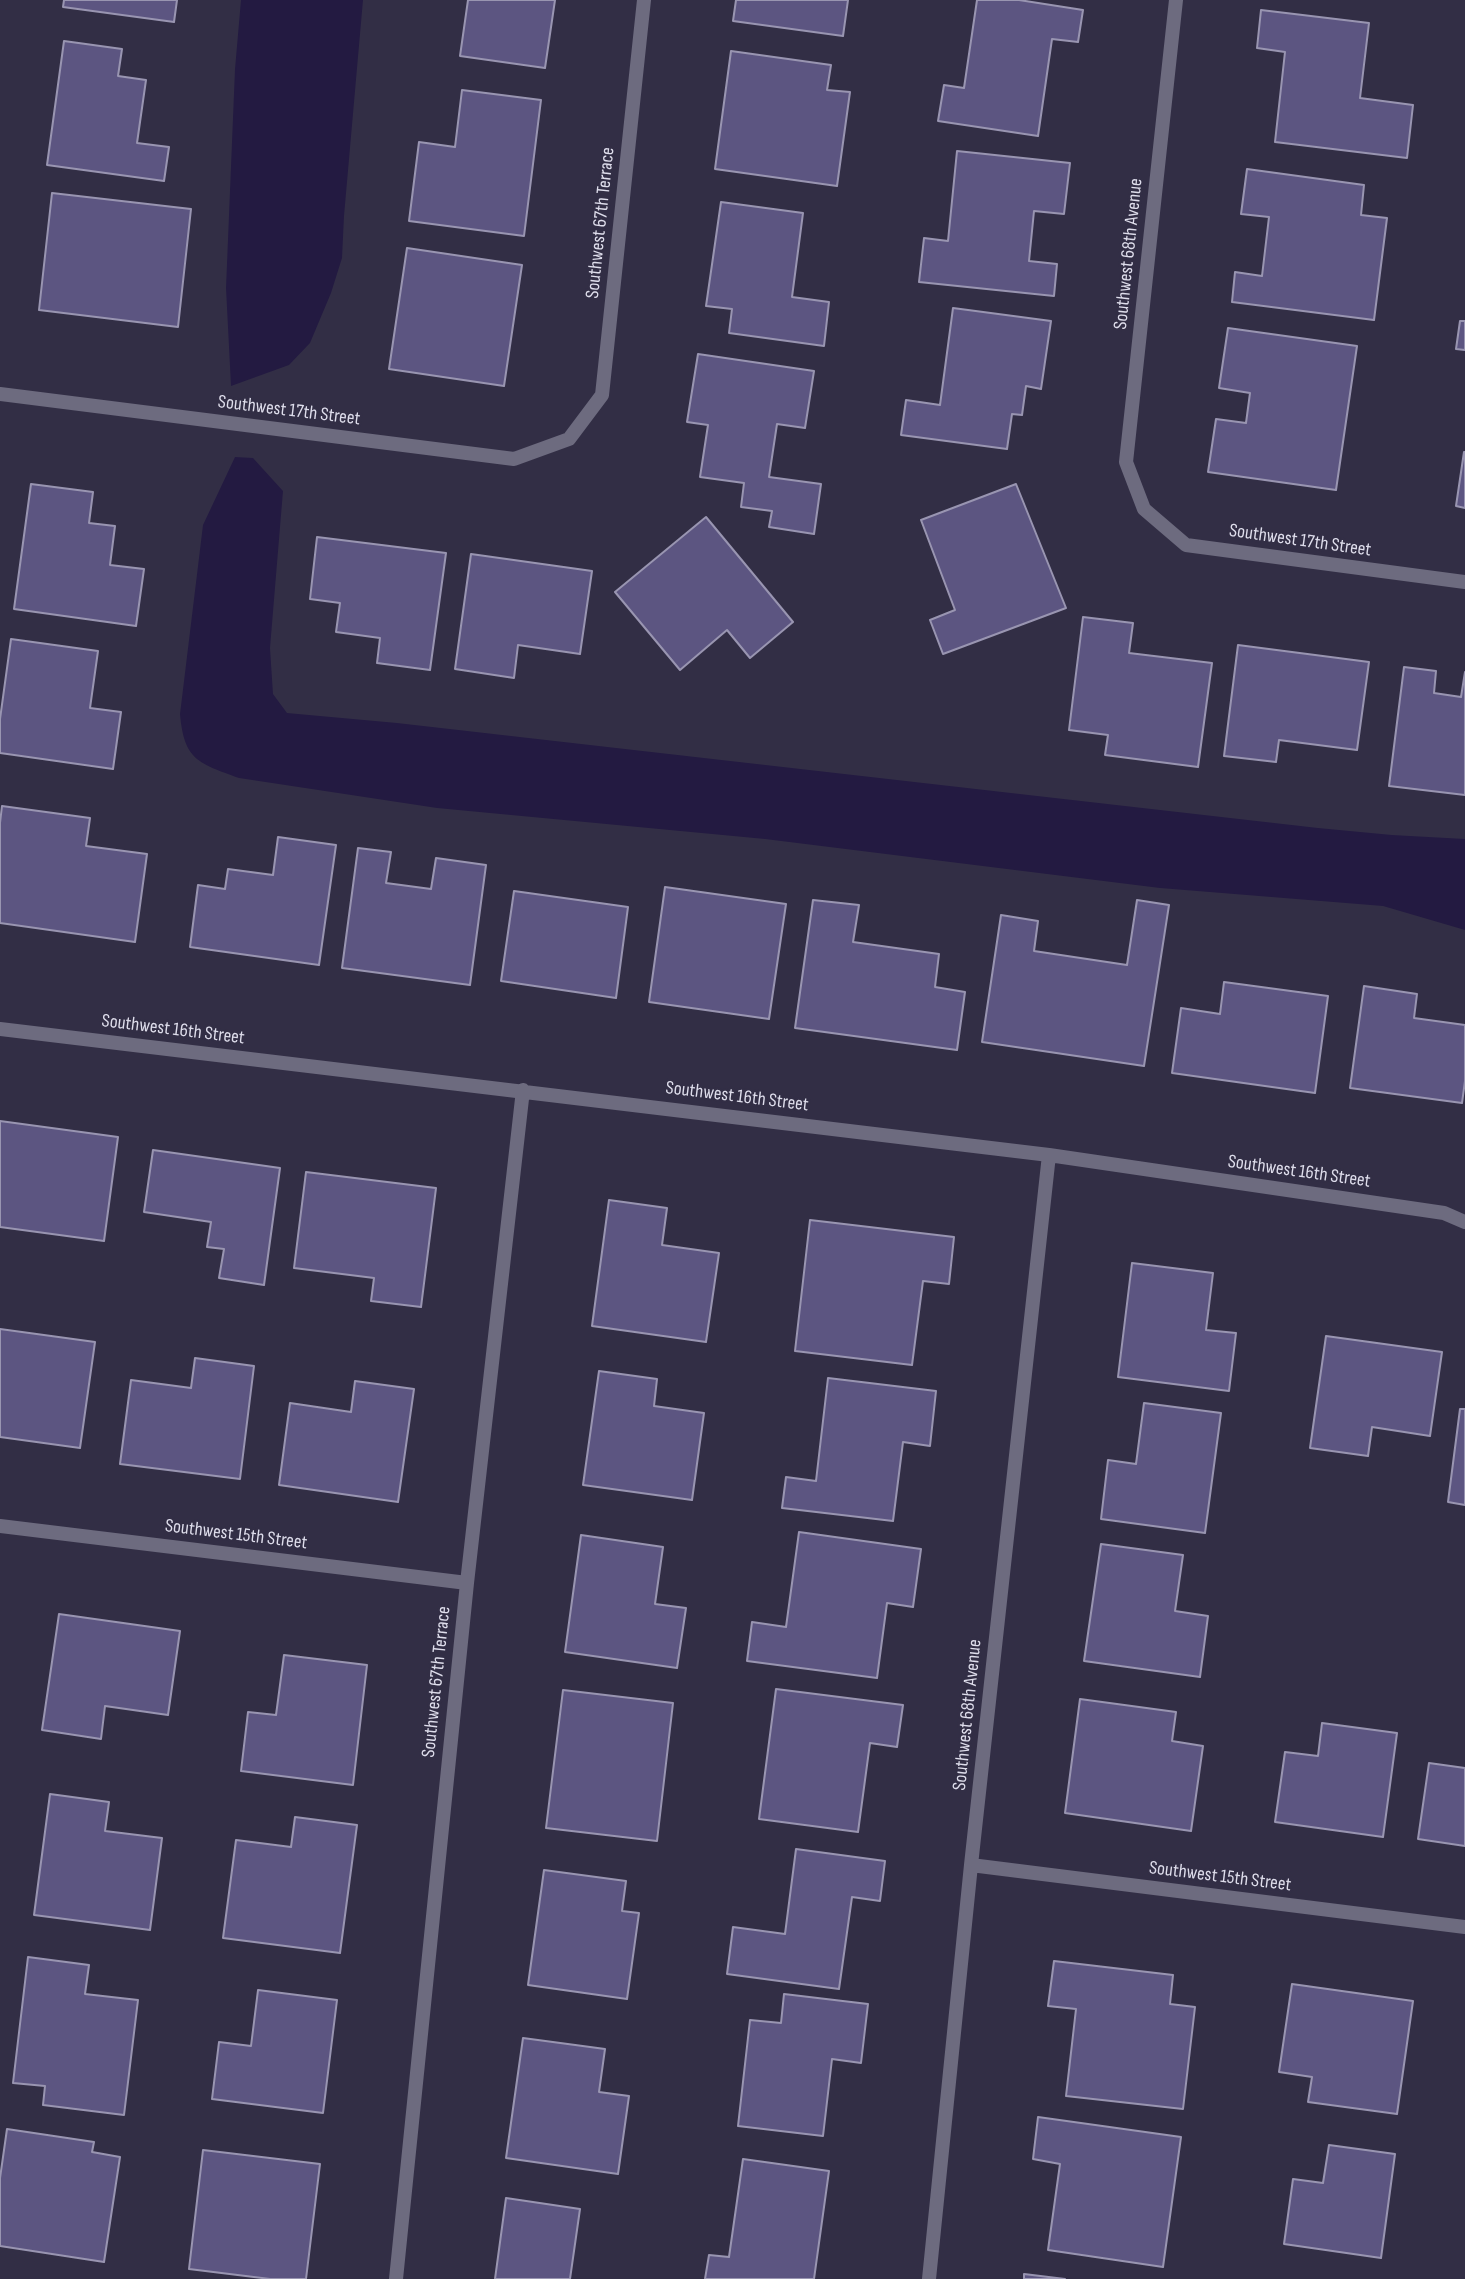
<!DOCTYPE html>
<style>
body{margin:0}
canvas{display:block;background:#322e45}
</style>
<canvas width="1465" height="2279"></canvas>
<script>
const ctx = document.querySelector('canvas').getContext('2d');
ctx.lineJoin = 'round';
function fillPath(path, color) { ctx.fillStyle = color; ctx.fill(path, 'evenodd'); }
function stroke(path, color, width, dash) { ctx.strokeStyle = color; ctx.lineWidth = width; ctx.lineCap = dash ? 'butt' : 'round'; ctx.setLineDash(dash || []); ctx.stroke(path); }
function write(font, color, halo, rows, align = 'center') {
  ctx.font = font + ' "Sofia Sans Condensed",sans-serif'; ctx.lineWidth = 5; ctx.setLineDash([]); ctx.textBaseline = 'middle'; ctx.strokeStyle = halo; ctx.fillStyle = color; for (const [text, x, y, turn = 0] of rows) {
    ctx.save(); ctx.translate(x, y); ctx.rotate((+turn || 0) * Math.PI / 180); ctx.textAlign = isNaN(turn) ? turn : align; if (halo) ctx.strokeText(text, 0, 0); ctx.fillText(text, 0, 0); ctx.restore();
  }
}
fillPath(new Path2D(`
 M241 0H363L344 216 342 258 331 293 310 343 289 365 231 386 226 288 235 69Z
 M235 457 253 458 283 491 270 648 273 694 287 713 397 723 1318 828 1392 835 1465 839V930L1383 906 1160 888 765 839 437 808 239 778C198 763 184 760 180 714L203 525Z`), '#231a41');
const building = new Path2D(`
 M64 0H177L174 22 63 7Z
 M468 0H555L545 68 460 56Z
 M736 0H848L843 36 733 21Z
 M977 0H1019L1083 10 1078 42 1052 39 1038 136 938 121 944 85 964 88Z
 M1261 10 1369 23 1360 98 1413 105 1407 158 1275 142 1285 52 1257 48Z
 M64 41 122 49 118 76 146 80 137 143 169 147 164 181 47 165Z
 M731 51 831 65 827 90 850 92 837 186 715 169Z
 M462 90 541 100 524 236 409 221 419 142 455 147Z
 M957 151 1070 163 1064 214 1034 211 1029 261 1057 264 1054 296 919 282 924 238 948 241Z
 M1247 169 1364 185 1361 215 1387 218 1374 320 1232 302 1235 272 1262 276 1269 217 1241 214Z
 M52 193 191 209 178 327 39 310Z
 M721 202 803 213 792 297 829 302 824 346 729 333 732 309 706 306Z
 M407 248 522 265 504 386 389 369Z
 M953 308 1051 321 1041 389 1026 386 1022 415 1012 414 1007 449 901 435 906 400 940 405Z
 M1460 321H1465V350L1456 349Z
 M1228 328 1357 346 1336 490 1208 472 1216 419 1246 423 1250 393 1219 388Z
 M698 354 814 371 805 428 777 424 769 477 821 484 814 534 769 527 772 511 741 507 744 483 700 477 708 425 687 422Z
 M1464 452H1465V508L1456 506Z
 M31 484 93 492 89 523 115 526 110 565 144 569 136 626 14 609Z
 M1016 484 1066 608 943 654 930 620 955 610 921 520Z
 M706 517 793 622 750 658 727 630 680 670 615 592Z
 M317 537 446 553 430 670 377 663 380 638 336 632 340 603 310 599Z
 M471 554 592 571 580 654 518 645 514 678 455 669Z
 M1083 617 1133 623 1129 653 1212 663 1198 767 1105 755 1108 735 1069 730Z
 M11 639 98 651 90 708 121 712 113 769 0 753V719Z
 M1238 645 1369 662 1357 750 1279 740 1276 762 1224 756Z
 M1404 667 1436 671 1434 693 1461 697 1465 672V795L1389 786Z
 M2 806 90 818 86 846 147 854 135 942 0 923V823Z
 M278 837 336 845 319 965 190 947 198 885 225 889 228 869 273 875Z
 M358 848 391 852 386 883 431 889 436 858 486 865 470 985 342 968Z
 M665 887 786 904 769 1019 649 1002Z
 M514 891 628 907 616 998 501 981Z
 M813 900 859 905 853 942 939 954 935 987 965 992 957 1050 795 1028Z
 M1137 900 1169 905 1144 1066 982 1042 1001 915 1038 921 1034 951 1127 965Z
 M1224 982 1328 996 1315 1093 1172 1073 1181 1008 1220 1014Z
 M1364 986 1417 994 1414 1018 1465 1025V1081L1462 1103 1350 1088Z
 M0 1121 118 1137 104 1241 0 1227Z
 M153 1150 280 1168 264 1285 219 1278 224 1249 207 1247 211 1222 144 1212Z
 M306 1172 436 1188 421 1307 371 1301 374 1278 294 1268Z
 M609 1200 667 1208 662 1245 719 1253 706 1342 592 1326Z
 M810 1220 954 1237 949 1284 923 1281 912 1365 795 1351Z
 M1132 1263 1213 1273 1206 1330 1236 1333 1229 1391 1118 1377Z
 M0 1329 95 1342 80 1448 0 1437Z
 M1326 1336 1442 1352 1430 1436 1372 1427 1368 1456 1310 1448Z
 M195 1358 254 1366 240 1479 120 1464 131 1380 191 1388Z
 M599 1371 657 1379 654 1406 704 1413 692 1500 583 1485Z
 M828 1378 936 1391 930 1446 903 1442 893 1521 782 1508 786 1477 816 1481Z
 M355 1381 414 1389 398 1502 279 1485 290 1403 351 1412Z
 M1144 1403 1221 1413 1205 1533 1101 1519 1108 1460 1136 1464Z
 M1460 1409H1465V1505L1448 1502Z
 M799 1532 921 1549 913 1607 887 1603 877 1678 747 1661 752 1622 786 1627Z
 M581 1535 663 1547 655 1604 686 1608 677 1668 565 1652Z
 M1101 1544 1183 1555 1175 1611 1208 1616 1200 1677 1084 1661Z
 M59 1614 180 1631 168 1715 105 1706 101 1739 42 1730Z
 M284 1655 367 1665 353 1785 241 1771 248 1712 276 1715Z
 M776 1689 903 1705 897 1747 870 1743 858 1832 759 1819Z
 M563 1690 673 1703 657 1841 546 1828Z
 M1080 1699 1176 1712 1172 1741 1203 1746 1191 1831 1065 1813Z
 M1322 1723 1397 1733 1383 1837 1275 1822 1285 1752 1318 1756Z
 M1429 1763 1465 1768V1846L1418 1839Z
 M50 1794 109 1802 105 1831 162 1838 150 1930 34 1915Z
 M295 1817 357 1825 340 1953 223 1938 236 1840 291 1847Z
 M796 1849 885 1861 880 1901 852 1897 839 1989 727 1974 733 1927 785 1934Z
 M544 1870 626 1881 622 1911 639 1913 627 1999 528 1985Z
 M28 1957 89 1965 85 1994 138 2000 124 2115 43 2105 45 2086 13 2083Z
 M1054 1961 1173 1975 1170 2004 1195 2007 1183 2109 1066 2096 1076 2009 1048 2006Z
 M1292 1984 1413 2001 1397 2114 1308 2102 1312 2077 1279 2072Z
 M258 1990 337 2000 323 2113 212 2099 219 2042 251 2046Z
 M784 1994 868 2004 861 2063 832 2059 823 2136 738 2126 750 2020 781 2023Z
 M523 2038 605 2049 599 2092 629 2096 618 2174 506 2158Z
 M1038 2117 1181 2137 1163 2267 1048 2250 1060 2164 1033 2159Z
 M7 2129 94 2142 92 2152 120 2157 104 2262 0 2246V2178Z
 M1329 2145 1395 2154 1381 2258 1284 2244 1293 2179 1323 2183Z
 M203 2150 320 2164 306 2279H270L189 2269Z
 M743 2159 829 2171 814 2279H705L709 2255 729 2257Z
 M506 2198 580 2209 570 2279H495Z
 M1024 2274 1065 2279H1024Z`);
fillPath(building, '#5c5581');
stroke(building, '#9995b1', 2);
stroke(new Path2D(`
 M1176 0 1126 462 1144 509 1186 545 1465 582
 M0 394 514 459 569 439 602 395 644 0
 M0 1029 1049 1155 1444 1213 1465 1222
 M0 1526 467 1583
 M971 1865 1465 1927
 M396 2279 467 1583 523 1090
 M929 2279 971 1865 1049 1155`), '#6d6b7f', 14);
write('19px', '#deddeb', '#322e45', [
 ["Southwest 67th Terrace",601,223,-84],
 ["Southwest 68th Avenue",1129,254,-84],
 ["Southwest 17th Street",289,411,7],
 ["Southwest 17th Street",1300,541,8],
 ["Southwest 16th Street",173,1030,7],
 ["Southwest 16th Street",737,1097,7],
 ["Southwest 16th Street",1299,1172,8],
 ["Southwest 15th Street",236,1535,7],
 ["Southwest 67th Terrace",437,1682,-84],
 ["Southwest 68th Avenue",968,1715,-84],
 ["Southwest 15th Street",1220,1877,7]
]);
</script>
